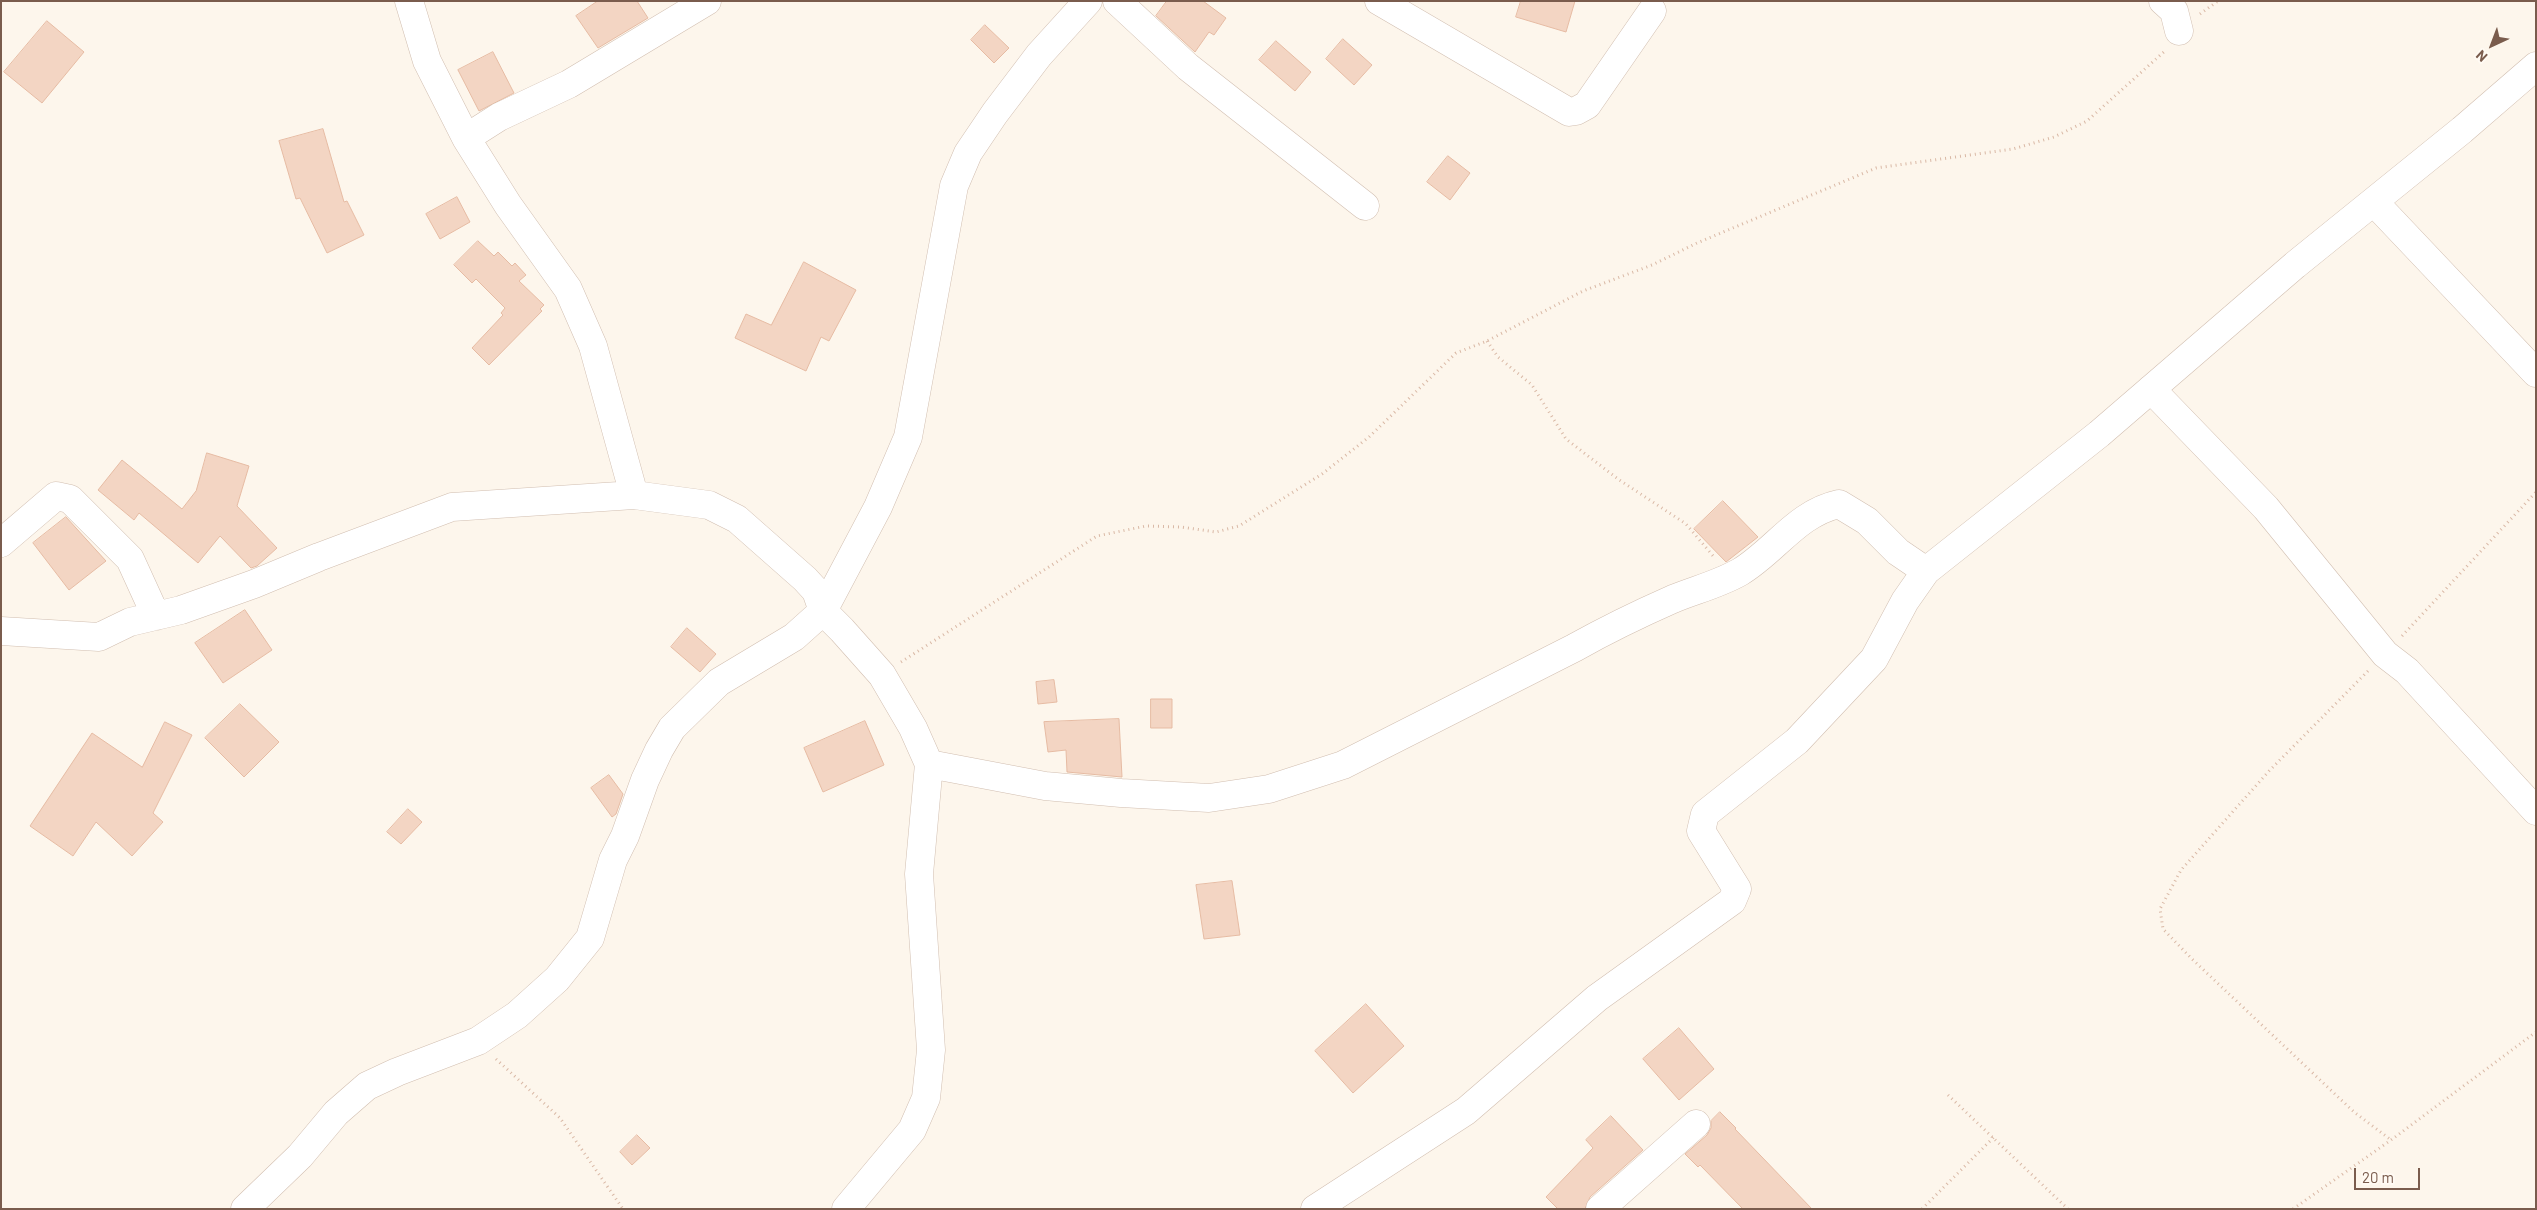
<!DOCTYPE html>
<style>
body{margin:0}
#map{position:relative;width:2537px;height:1210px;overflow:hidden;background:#fdf6ec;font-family:Barlow,sans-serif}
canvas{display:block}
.frame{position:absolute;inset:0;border:2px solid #7a5c4d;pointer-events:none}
.north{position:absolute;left:2467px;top:20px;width:50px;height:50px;-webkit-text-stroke:4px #fffaf3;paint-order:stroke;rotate:223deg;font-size:14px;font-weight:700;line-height:20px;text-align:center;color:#7a5c4d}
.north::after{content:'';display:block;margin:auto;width:18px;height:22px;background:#7a5c4d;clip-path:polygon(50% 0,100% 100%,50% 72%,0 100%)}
.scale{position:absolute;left:2354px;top:1168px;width:66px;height:22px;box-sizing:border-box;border:2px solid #7a5c4d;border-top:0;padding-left:6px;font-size:15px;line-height:18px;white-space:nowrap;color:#7a5c4d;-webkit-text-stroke:4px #fffaf3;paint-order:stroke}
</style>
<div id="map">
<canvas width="2537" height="1210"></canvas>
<div class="frame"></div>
<div class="north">N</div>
<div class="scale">20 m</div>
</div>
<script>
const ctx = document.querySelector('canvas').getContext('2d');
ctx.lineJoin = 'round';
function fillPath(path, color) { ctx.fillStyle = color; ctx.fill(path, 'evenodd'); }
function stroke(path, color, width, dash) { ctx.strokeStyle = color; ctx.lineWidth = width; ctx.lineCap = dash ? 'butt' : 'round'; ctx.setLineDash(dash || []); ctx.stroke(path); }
const building = new Path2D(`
 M598 1H637L648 18 598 48 576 16Z
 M1167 1H1203L1226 18 1214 35 1209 32 1195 52 1156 16Z
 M1521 1H1575L1566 32 1516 17Z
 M47 21 84 52 42 103 4 72Z
 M985 25 1009 48 994 63 971 40Z
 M1343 39 1372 65 1354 85 1326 59Z
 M1276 41 1311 72 1295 91 1259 60Z
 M493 52 514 93 479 111 458 70Z
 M323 129 344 202 347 201 364 235 327 253 300 198 296 199 279 141Z
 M1448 156 1470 173 1450 200 1427 182Z
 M457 197 470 222 440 239 426 214Z
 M478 241 494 256 498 252 512 266 515 263 526 275 519 281 544 305 540 309 542 311 489 365 472 348 503 315 501 313 505 308 476 279 472 283 454 265Z
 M804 262 856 290 829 341 821 337 806 371 735 338 746 314 771 325Z
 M207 453 249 466 237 506 277 548 257 566 251 568 220 536 198 563 139 513 134 520 98 490 122 460 182 509 196 491Z
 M1723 501 1758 537 1726 562 1694 529Z
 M66 517 106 561 69 590 33 543Z
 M245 610 272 650 223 683 195 643Z
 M687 628 716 654 700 672 671 647Z
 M1054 680 1057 702 1038 704 1036 682Z
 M1151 699H1172V728H1151Z
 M240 704 279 742 244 777 205 738Z
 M1119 719 1122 777 1067 772 1066 750 1048 752 1044 722Z
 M865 721 884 765 823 792 804 748Z
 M165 722 192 735 153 813 163 822 132 856 96 822 73 856 30 826 92 733 142 767Z
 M609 775 623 794 616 814 612 817 591 788Z
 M408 809 422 822 401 844 387 832Z
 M1232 881 1240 935 1204 939 1196 885Z
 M1366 1004 1404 1046 1353 1093 1315 1051Z
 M1679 1028 1714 1069 1679 1100 1643 1059Z
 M1720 1112 1736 1128 1735 1129 1812 1209H1743L1700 1165 1698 1167 1685 1154 1707 1135 1711 1128V1121Z
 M1611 1116 1643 1150 1590 1197 1585 1209H1558L1546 1197 1593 1148 1586 1140Z
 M637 1135 650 1148 632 1165 620 1152Z`);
fillPath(building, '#f3d5c3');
stroke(building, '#e6bba3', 1);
const minor = new Path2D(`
 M409 1 427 61 466 138 508 205 568 289 593 346 634 495
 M1117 1 1188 67 1365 206
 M1379 1 1569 112 1576 111 1587 105 1652 11
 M2163 1 2174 11 2179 31
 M466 138 499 117 569 84 707 1
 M2374 202 2536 373
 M2151 389 2266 508 2385 654 2407 671 2536 811
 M1 543 56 496 70 499 130 559 156 616
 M1 631 99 637 130 622 181 610 254 584 319 557 452 507 634 495 709 505 737 519 805 579 816 591 823 611 842 630 882 675 913 728 929 764 919 874 931 1050 926 1098 912 1130 846 1209
 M929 764 1045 786 1121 793 1209 798 1269 789 1343 765 1574 648C1606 630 1639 614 1673 599 1695 590 1719 584 1740 572 1775 551 1797 513 1839 504L1867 521 1898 552 1926 571 2099 434 2295 265 2462 130 2536 66
 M245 1209 300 1156 336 1113 367 1086 397 1072 478 1041 517 1015 557 979 590 938 613 860 625 836 645 780 659 750 672 728 719 682 794 637 823 611 878 507 908 437 954 186 968 153 995 113 1039 55 1088 1
 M1315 1209 1466 1111 1597 998 1732 901 1737 889 1701 831 1705 814 1797 741 1874 659 1905 601 1926 571
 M1600 1209 1696 1124`);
stroke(minor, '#d1beb0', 29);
stroke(new Path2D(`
 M2200 14 2218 1
 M1487 341 1498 357 1532 385 1566 439 1618 479 1686 524 1714 557
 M2402 636 2536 492
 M901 662 1097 536 1146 526 1181 527 1216 532 1239 526 1322 474 1369 437 1456 353 1487 341 1583 291 1652 265 1697 243 1876 168 2013 149 2054 137 2087 121 2166 50
 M2368 671 2269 771 2181 870 2160 909 2163 929 2192 959 2354 1112 2391 1140
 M496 1059 560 1118 623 1209
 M1948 1095 2068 1209
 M1922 1209 1994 1137
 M2293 1209 2391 1140 2536 1032`), '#d9b8a5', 3, [1, 4]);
stroke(minor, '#fff', 28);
</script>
